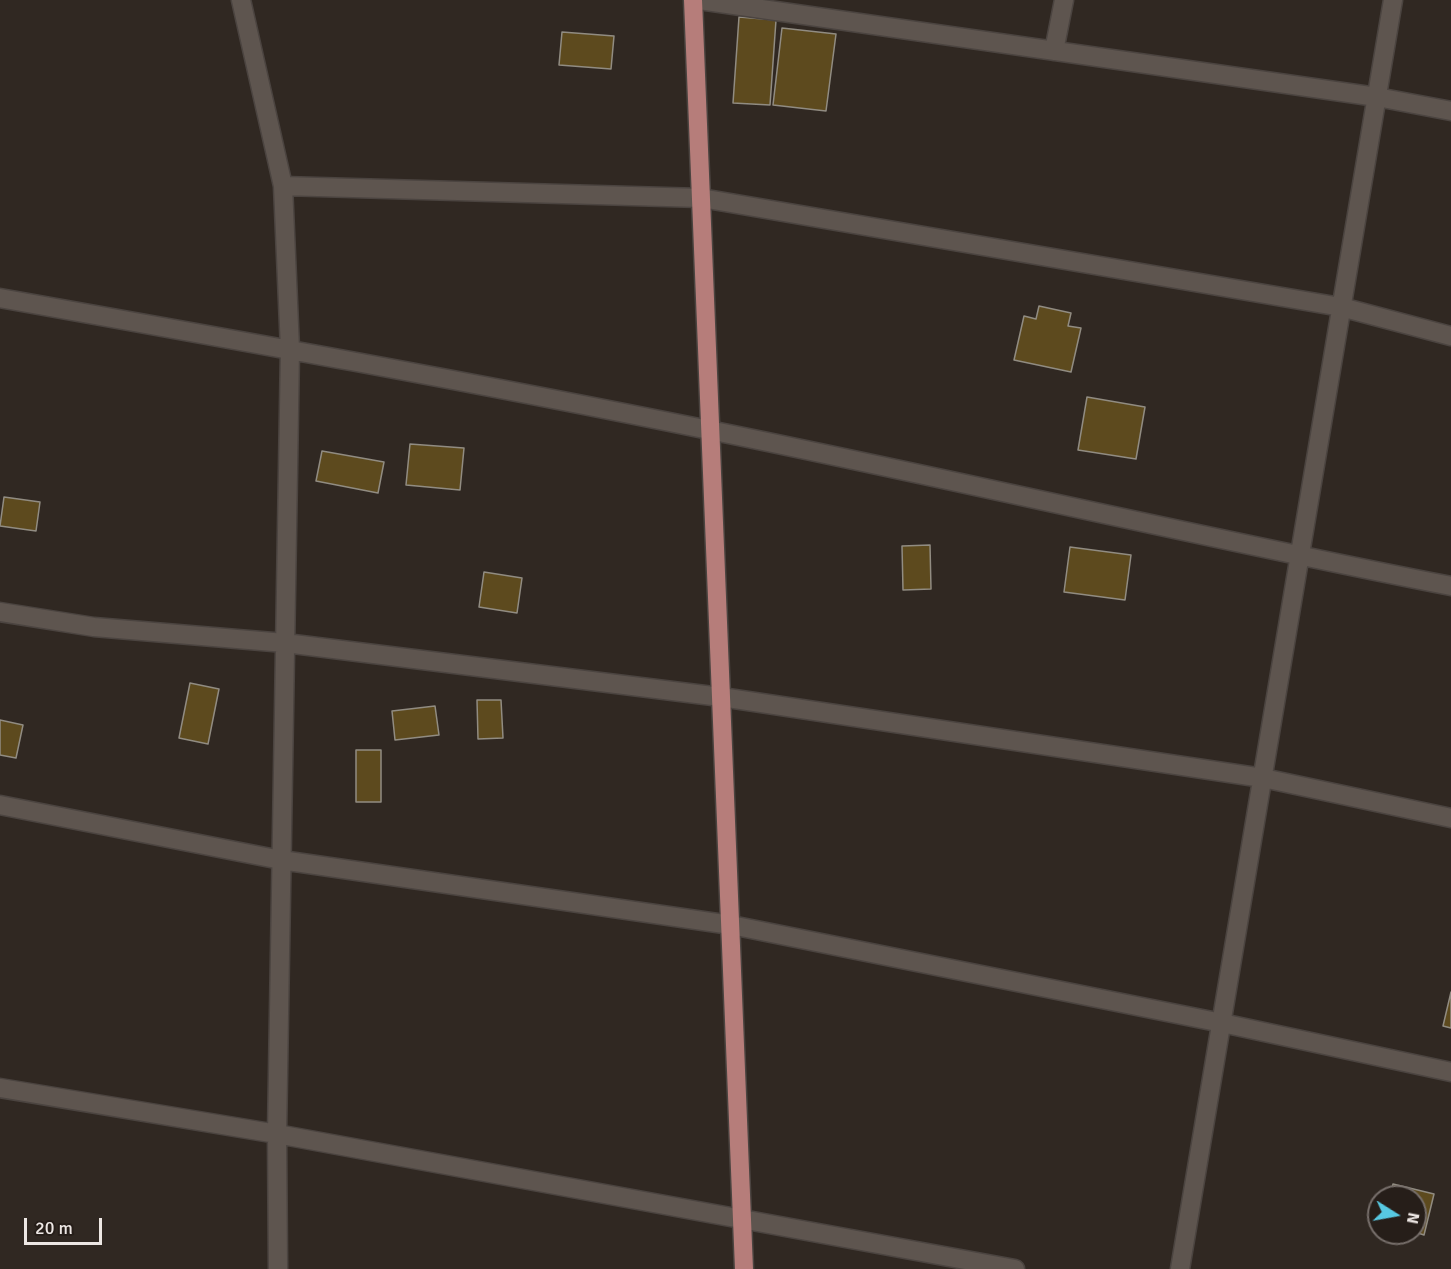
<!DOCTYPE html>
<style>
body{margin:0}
#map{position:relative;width:1451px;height:1269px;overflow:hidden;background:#302822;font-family:Signika,sans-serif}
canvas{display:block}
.north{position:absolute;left:1367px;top:1185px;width:60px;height:60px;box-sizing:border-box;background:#261e19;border:2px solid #766e6a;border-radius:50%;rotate:101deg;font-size:16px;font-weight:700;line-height:24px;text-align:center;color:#ede7e4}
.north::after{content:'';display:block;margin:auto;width:21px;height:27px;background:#57c9e2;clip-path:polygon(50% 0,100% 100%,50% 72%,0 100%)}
.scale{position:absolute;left:24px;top:1218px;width:78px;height:27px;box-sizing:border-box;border:3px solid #ede7e4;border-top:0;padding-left:8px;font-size:18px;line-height:21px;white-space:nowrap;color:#ede7e4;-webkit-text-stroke:4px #261e19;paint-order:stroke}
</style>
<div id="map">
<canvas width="1451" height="1269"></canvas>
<div class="north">N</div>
<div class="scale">20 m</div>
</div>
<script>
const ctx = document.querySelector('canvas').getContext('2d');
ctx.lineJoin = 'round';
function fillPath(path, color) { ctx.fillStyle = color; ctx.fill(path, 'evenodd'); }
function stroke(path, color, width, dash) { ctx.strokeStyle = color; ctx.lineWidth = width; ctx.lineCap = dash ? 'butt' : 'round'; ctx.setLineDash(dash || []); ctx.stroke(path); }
const building = new Path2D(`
 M739 17 776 20 770 105 733 103Z
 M782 28 836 34 826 111 773 105Z
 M562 32 614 36 611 69 559 65Z
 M1039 306 1071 313 1068 326 1081 328 1071 372 1014 360 1024 316 1036 319Z
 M1087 397 1145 407 1136 459 1078 450Z
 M410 444 464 448 460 490 406 485Z
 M322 451 384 462 378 493 316 481Z
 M4 497 40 502 36 531 0 526Z
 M930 545 931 589 903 590 902 546Z
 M1070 547 1131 555 1125 600 1064 592Z
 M484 572 522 578 517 613 479 607Z
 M190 683 219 689 208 744 179 738Z
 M477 700H501L503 738 478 739Z
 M435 706 439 735 395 740 392 711Z
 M0 720 23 725 16 758 0 755Z
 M356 750H381V802H356Z
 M1451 992V1028L1443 1026Z
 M1393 1184 1434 1194 1424 1235 1415 1232V1197H1390Z`);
fillPath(building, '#5d4a1e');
stroke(building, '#918c82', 1.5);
const minor = new Path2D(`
 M241 0 283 186 290 349 277 1134 278 1269
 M699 0 1377 97 1451 111
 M1054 51 1064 0
 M283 186 701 198 1341 307 1451 336
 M0 298C237 340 473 382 709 430 957 480 1203 538 1451 586
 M0 612 94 627 285 643 721 697 1263 778 1451 818
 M0 805 281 860 731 925 1222 1023 1451 1072
 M0 1088 277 1134 1015 1269
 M1180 1269 1393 0`);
const major = new Path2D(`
 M693 0 744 1269`);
stroke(minor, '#4b4440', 21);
stroke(major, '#4b4440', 21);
stroke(minor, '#5e554f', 18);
stroke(major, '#b67d7a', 18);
</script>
